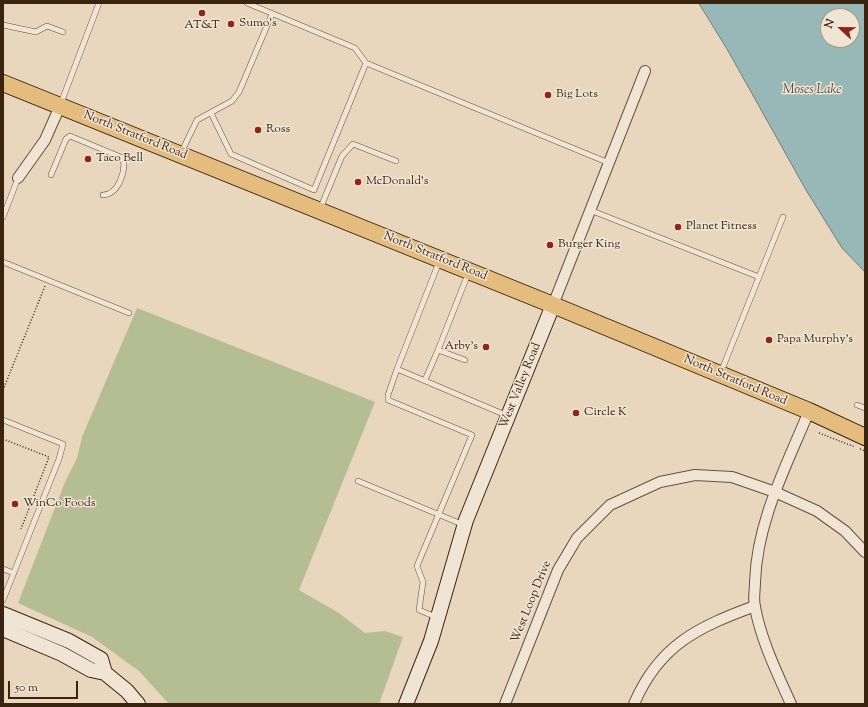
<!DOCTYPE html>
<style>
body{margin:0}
#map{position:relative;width:868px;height:707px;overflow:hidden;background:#e8d7bd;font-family:"Sorts Mill Goudy",serif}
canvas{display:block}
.frame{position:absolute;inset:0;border:4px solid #3a2410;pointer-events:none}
.north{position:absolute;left:820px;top:8px;width:40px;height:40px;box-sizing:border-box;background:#f0e5d4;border:1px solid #a79886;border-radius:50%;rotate:292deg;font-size:11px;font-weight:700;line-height:16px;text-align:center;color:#3a2410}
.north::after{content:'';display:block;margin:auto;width:14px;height:18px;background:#8f2418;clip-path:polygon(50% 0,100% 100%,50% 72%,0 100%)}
.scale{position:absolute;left:8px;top:681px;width:70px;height:18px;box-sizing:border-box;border:2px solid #3a2410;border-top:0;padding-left:5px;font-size:12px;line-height:14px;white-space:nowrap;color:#3a2410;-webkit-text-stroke:3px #f0e5d4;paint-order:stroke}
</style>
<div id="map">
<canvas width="868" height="707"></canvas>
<div class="frame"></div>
<div class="north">N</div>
<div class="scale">50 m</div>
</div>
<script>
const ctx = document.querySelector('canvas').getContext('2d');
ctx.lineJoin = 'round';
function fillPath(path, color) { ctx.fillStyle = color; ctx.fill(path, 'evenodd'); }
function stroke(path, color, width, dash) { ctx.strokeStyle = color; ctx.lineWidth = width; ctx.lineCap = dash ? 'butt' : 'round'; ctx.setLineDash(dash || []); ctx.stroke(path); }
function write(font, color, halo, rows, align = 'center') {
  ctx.font = font + ' "Sorts Mill Goudy",serif'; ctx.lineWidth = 3; ctx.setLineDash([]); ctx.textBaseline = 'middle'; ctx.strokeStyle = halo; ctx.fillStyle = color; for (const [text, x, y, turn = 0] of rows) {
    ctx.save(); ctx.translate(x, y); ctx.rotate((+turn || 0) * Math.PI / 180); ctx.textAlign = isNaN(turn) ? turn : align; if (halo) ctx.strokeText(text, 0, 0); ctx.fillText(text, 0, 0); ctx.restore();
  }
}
fillPath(new Path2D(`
 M137 308 375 402 299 590 339 613 365 633 385 631 403 637 379 704H169L139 671 92 637 18 603 65 482 77 458 82 437Z`), '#b5be92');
const water = new Path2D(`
 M699 3H865V272L842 248 806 190 727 49ZM828 16H852V40H828Z`);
fillPath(water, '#98b8b7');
stroke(water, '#727d74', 1);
const lane = new Path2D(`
 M247 3 355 48 366 63 609 163
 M3 25 36 32 47 26 63 32
 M61 103 99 3
 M211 113 231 154 314 190 366 63
 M181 153 197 120 232 101 239 92 272 14
 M51 175 66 139 70 136 123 158C126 171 119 194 103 195
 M320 209 342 156 353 144 396 161
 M590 210 759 277
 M3 217 18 178
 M3 262 129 313
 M465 360 438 350 468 274
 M397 369 439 262
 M721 372 783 217
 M425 380 438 350
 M857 405 865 408
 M3 420 63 444 59 459 3 600
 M358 481 464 525
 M3 569 14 573
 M436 617 419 610 423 582 417 566 472 435 388 400V395L397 369 508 416`);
const street = new Path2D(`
 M18 178 45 140 60 106
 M553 305 645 71
 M505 704 558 570 577 538 610 505 660 482 695 475 732 477 775 492 817 511 845 531 865 552
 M634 704C659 645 698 627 755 606
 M791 704C777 673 761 640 755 607 753 599 755 590 755 582 757 521 786 467 809 411`);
const secondary = new Path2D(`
 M3 614 69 641 101 659 105 673
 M3 629 62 654 91 670 105 673 127 691 138 704
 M406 704 431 641 466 520 553 305`);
const primary = new Path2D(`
 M3 83 553 305 809 411 865 437`);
stroke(lane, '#66513b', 6);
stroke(street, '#66513b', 12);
stroke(secondary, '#3a2410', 16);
stroke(primary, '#3a2410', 18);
stroke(new Path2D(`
 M3 390 45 286
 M819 433 855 447
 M3 439 49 457 21 529
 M860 449 865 451`), '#3a2410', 1.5, [1, 2]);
stroke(lane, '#f0e5d4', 5);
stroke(street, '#f0e5d4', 10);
stroke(secondary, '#f0e5d4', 14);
stroke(primary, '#e4bc7e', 16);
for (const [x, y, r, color] of [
 [202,13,4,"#8f2418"],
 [231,24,4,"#8f2418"],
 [548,95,4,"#8f2418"],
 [258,130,4,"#8f2418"],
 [88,159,4,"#8f2418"],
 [358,182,4,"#8f2418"],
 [678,227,4,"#8f2418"],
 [550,245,4,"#8f2418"],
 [769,340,4,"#8f2418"],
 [486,347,4,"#8f2418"],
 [576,413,4,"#8f2418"],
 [15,504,4,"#8f2418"]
]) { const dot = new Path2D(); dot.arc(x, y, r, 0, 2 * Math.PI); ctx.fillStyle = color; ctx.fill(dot); stroke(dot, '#f0e5d4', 1.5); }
write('12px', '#3a2410', '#f0e5d4', [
 ["Sumo's",239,24],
 ["AT&T",202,26,"center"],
 ["Big Lots",556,95],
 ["Ross",266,130],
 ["Taco Bell",96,159],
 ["McDonald's",366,182],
 ["Planet Fitness",686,227],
 ["Burger King",558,245],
 ["Papa Murphy's",777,340],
 ["Arby's",478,347,"right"],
 ["Circle K",584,413],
 ["WinCo Foods",23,504]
], 'left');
write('12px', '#3a2410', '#f0e5d4', [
 ["North Stratford Road",135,136,22],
 ["North Stratford Road",435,257,22],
 ["North Stratford Road",735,381,23],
 ["West Valley Road",521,386,-68],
 ["West Loop Drive",532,602,-68]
]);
write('italic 13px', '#52493a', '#f0e5d4', [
 ["Moses Lake",812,91]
]);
</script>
